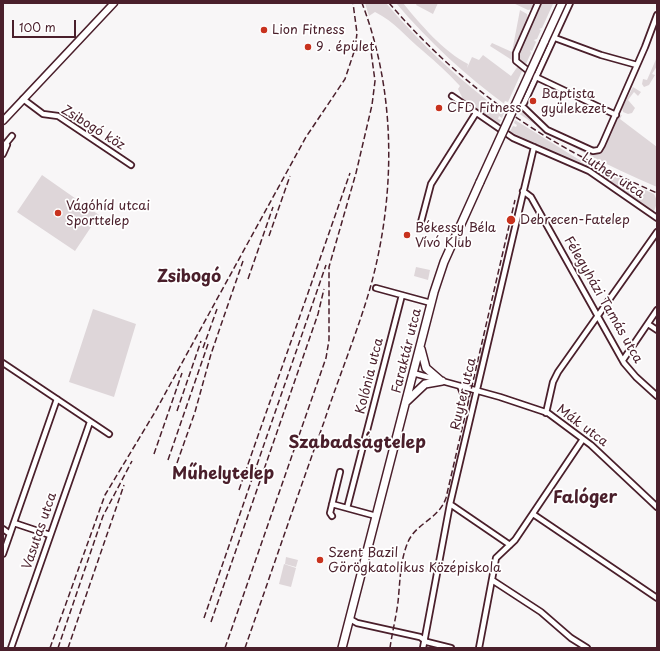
<!DOCTYPE html>
<meta charset="utf-8">
<style>
body{margin:0}
#map{position:relative;width:660px;height:651px;overflow:hidden;background:#f8f6f7;font-family:"Playpen Sans",sans-serif}
canvas{display:block}
.frame{position:absolute;inset:0;border:4px solid #4a1f2b;pointer-events:none}
.scale{position:absolute;left:12px;top:20px;width:64px;height:18px;box-sizing:border-box;border:2px solid #4a1f2b;border-top:0;padding-left:5px;font-size:12px;line-height:14px;white-space:nowrap;color:#4a1f2b;-webkit-text-stroke:3px #fff;paint-order:stroke}
</style>
<div id="map">
<canvas width="660" height="651"></canvas>
<div class="frame"></div>
<div class="scale">100 m</div>
</div>
<script>
const ctx = document.querySelector('canvas').getContext('2d');
ctx.lineJoin = 'round';
function fillPath(path, color) { ctx.fillStyle = color; ctx.fill(path, 'evenodd'); }
function stroke(path, color, width, dash) { ctx.strokeStyle = color; ctx.lineWidth = width; ctx.lineCap = dash ? 'butt' : 'round'; ctx.setLineDash(dash || []); ctx.stroke(path); }
function write(font, color, halo, rows, align = 'center') {
  ctx.font = font + ' "Playpen Sans",sans-serif'; ctx.lineWidth = 3.5; ctx.setLineDash([]); ctx.textBaseline = 'middle'; ctx.strokeStyle = halo; ctx.fillStyle = color; for (const [text, x, y, turn = 0] of rows) {
    ctx.save(); ctx.translate(x, y); ctx.rotate((+turn || 0) * Math.PI / 180); ctx.textAlign = isNaN(turn) ? turn : align; if (halo) ctx.strokeText(text, 0, 0); ctx.fillText(text, 0, 0); ctx.restore();
  }
}
fillPath(new Path2D(`
 M365 3H386C421 44 460 81 504 113L502 118 499 116 498 119 501 120 498 125 463 99 458 89 460 86C447 72 437 63 423 51 406 37 395 22 375 12L369 16Z
 M396 3H403C420 24 444 52 468 64L467 68 472 57 479 60 483 55 511 76 518 66 523 69 508 102 505 101 504 103 507 106C466 76 429 42 396 3Z
 M417 3H438L433 14 416 5Z
 M513 3H533L535 4 532 9 528 10Z
 M540 3 553 4 542 28 539 29 541 30 537 39 534 40 536 42 532 51 530 50 531 53 525 66 518 60 517 53Z
 M520 10 527 14 528 20 513 53 515 62 490 46 492 43 512 52Z
 M657 57V66L652 74 655 75 649 85 644 87 642 84 643 79 647 80Z
 M633 87 641 92 638 96 634 92 628 100 635 108 632 113 628 114 623 112 622 108Z
 M519 110 523 112 524 110 546 131 596 154 604 148 618 116 622 115 620 119 657 147V187C608 166 562 143 518 113Z
 M515 120 578 159 654 194C658 201 657 205 653 213L588 169 509 133 513 126 516 127 517 125 514 123Z
 M42 175 99 215 75 251 17 212Z
 M416 267 430 270 428 280 414 276Z
 M93 309 136 324 114 397 69 382Z
 M286 557 298 560 296 567 285 564Z
 M284 564 296 568 291 587 279 584Z`), '#ded6d9');
stroke(new Path2D(`
 M515 215 519 200
 M494 303 514 219
 M489 326 493 308
 M476 378 485 340`), '#8f747b', 1.5);
const street = new Path2D(`
 M538 3 516 53V61L536 77 616 115
 M570 3 524 103 521 105 547 130 593 151 599 150 602 145 645 47 657 15
 M555 38 601 55 637 65
 M452 96 513 138 589 171 657 218
 M23 99 43 114 58 116 131 165
 M3 147 12 136
 M3 154 7 145
 M523 191 531 197 624 363 636 377 657 396
 M421 222 431 184 476 113
 M376 288 431 303
 M648 324 657 330
 M623 360 657 310
 M3 363 109 434
 M413 373 500 397 548 413 591 445 657 507
 M460 386 465 398
 M546 413 553 382 558 372 657 232
 M332 504 376 516
 M450 504 510 545
 M347 508 402 295
 M533 514 657 598
 M332 516 330 513 340 472
 M14 523 50 535
 M3 529 10 534
 M3 554 57 399
 M492 580 541 612 571 638 587 648
 M350 619 357 623 420 637 427 642 451 648
 M11 648 90 422
 M423 648 450 504 534 147
 M479 648 496 558 515 540 583 439`);
const secondary = new Path2D(`
 M3 121 114 3`);
const primary = new Path2D(`
 M544 42 562 3
 M421 349 426 368 441 381
 M407 401 425 384 442 381
 M342 648 434 292 444 262 480 182`);
stroke(street, '#4a1f2b', 8);
stroke(secondary, '#4a1f2b', 9);
stroke(primary, '#4a1f2b', 10);
stroke(street, '#fff', 4.5);
stroke(secondary, '#fff', 6);
stroke(primary, '#fff', 7);
stroke(new Path2D(`
 M389 3C468 94 547 145 657 193
 M269 236 290 176
 M248 279 273 207
 M203 348 217 309
 M177 411 201 341
 M154 454 182 373
 M168 460 208 344
 M177 463 195 412 211 354 243 261
 M239 490 350 173
 M204 618 326 265
 M211 622 318 314 324 289
 M50 648 105 495 155 412 306 137 345 79 355 49 357 33 353 3
 M58 648 103 516 132 461
 M68 648 124 485
 M225 648 326 358 329 340V267L356 173 372 105 375 81 371 51
 M245 648C271 573 297 497 324 422 339 376 358 331 371 285 396 193 396 92 362 3
 M390 648C392 633 396 618 398 602 400 583 400 560 408 542 416 523 439 519 446 498L515 200`), '#4a1f2b', 1.5, [6, 3]);
const primaryBridge = new Path2D(`
 M480 182 544 42`);
stroke(primaryBridge, '#4a1f2b', 10, []);
stroke(primaryBridge, '#fff', 7);
for (const [x, y, r, color] of [
 [264,30,4,"#c8321e"],
 [308,47,4,"#c8321e"],
 [533,101,4,"#c8321e"],
 [439,108,4,"#c8321e"],
 [58,213,4,"#c8321e"],
 [511,220,5,"#c8321e"],
 [407,235,4,"#c8321e"],
 [320,560,4,"#c8321e"]
]) { const dot = new Path2D(); dot.arc(x, y, r, 0, 2 * Math.PI); ctx.fillStyle = color; ctx.fill(dot); stroke(dot, '#fff', 1.5); }
write('13px', '#4a1f2b', '#fff', [
 ["Lion Fitness",272,30],
 ["9 . épület",316,47],
 ["Baptista",541,94],
 ["gyülekezet",541,109],
 ["CFD Fitness",447,108],
 ["Vágóhíd utcai",66,206],
 ["Sporttelep",66,221],
 ["Debrecen-Fatelep",520,220],
 ["Békessy Béla",415,228],
 ["Vívó Klub",415,243],
 ["Szent Bazil",328,553],
 ["Görögkatolikus Középiskola",328,568]
], 'left');
write('13px', '#4a1f2b', '#fff', [
 ["Zsibogó köz",93,128,32],
 ["Luther utca",613,176,33],
 ["Félegyházi Tamás utca",603,300,60],
 ["Faraktár utca",407,351,-76],
 ["Kolónia utca",370,376,-76],
 ["Ruyter utca",464,394,-77],
 ["Mák utca",582,426,37],
 ["Vasutas utca",40,531,-71]
]);
write('bold 17px', '#4a1f2b', '#fff', [
 ["Zsibogó",189,277],
 ["Szabadságtelep",357,443],
 ["Műhelytelep",223,474],
 ["Falóger",585,498]
]);
</script>
